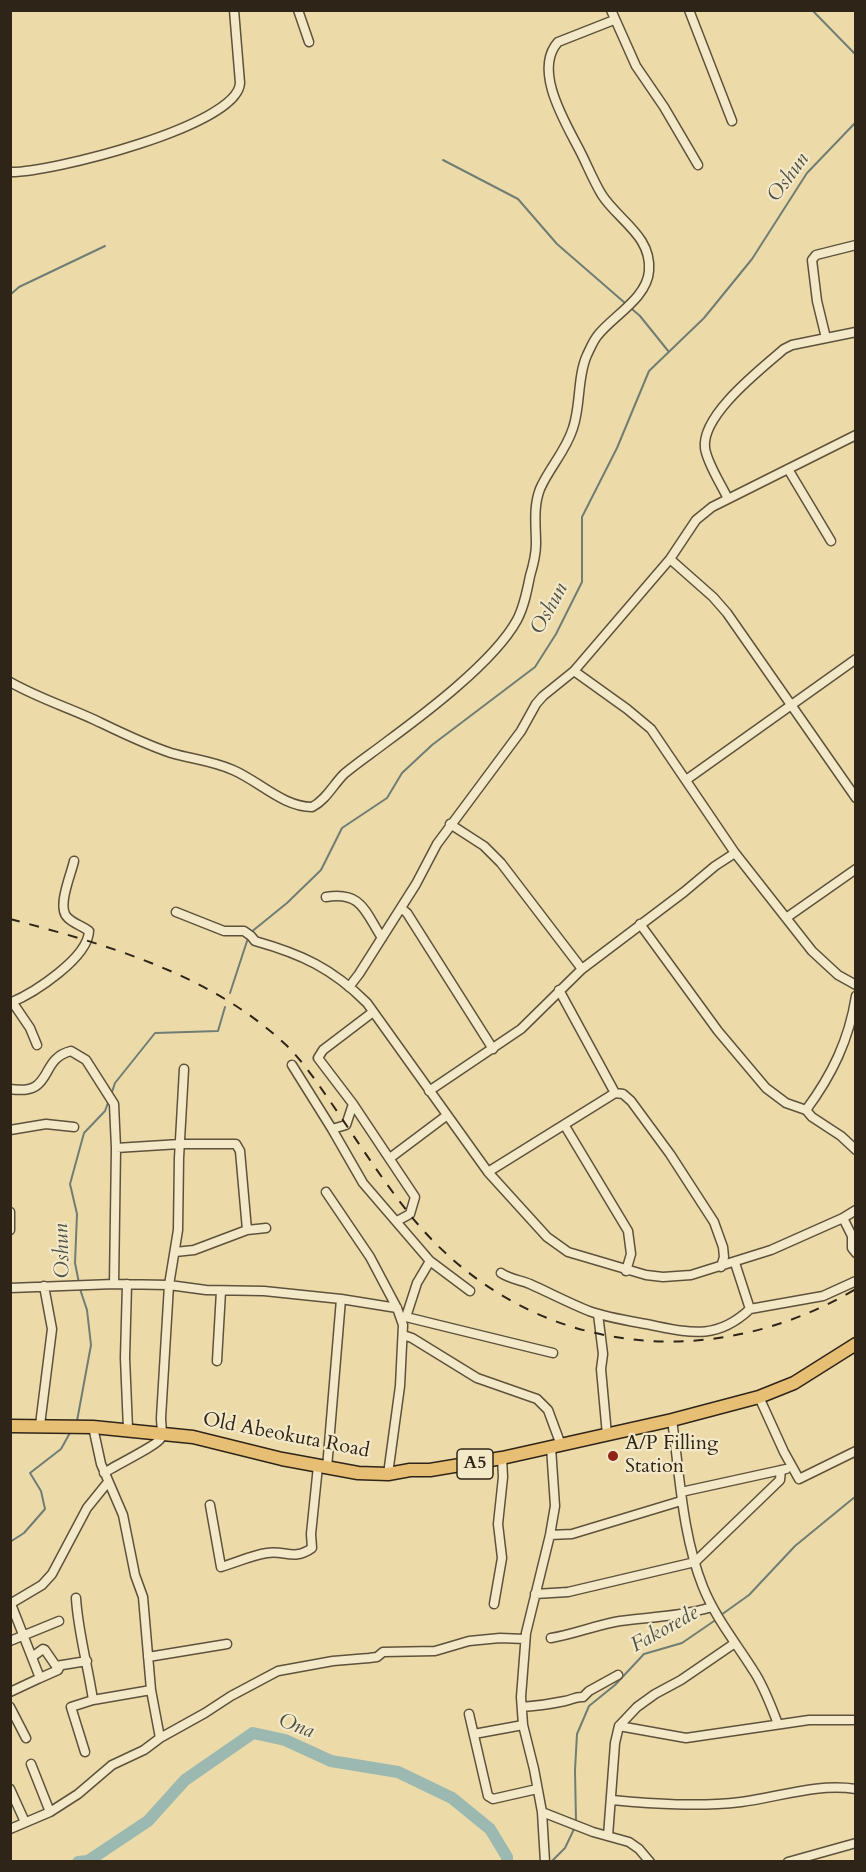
<!DOCTYPE html>
<style>
body{margin:0}
#map{position:relative;width:866px;height:1872px;overflow:hidden;background:#ecdba9;font-family:Cardo,serif}
canvas{display:block}
.frame{position:absolute;inset:0;border:12px solid #2f2418;pointer-events:none}
</style>
<div id="map">
<canvas width="866" height="1872"></canvas>
<div class="frame"></div>
</div>
<script>
const ctx = document.querySelector('canvas').getContext('2d');
ctx.lineJoin = 'round';
function stroke(path, color, width, dash) { ctx.strokeStyle = color; ctx.lineWidth = width; ctx.lineCap = dash ? 'butt' : 'round'; ctx.setLineDash(dash || []); ctx.stroke(path); }
function write(font, color, halo, rows, align = 'center') {
  ctx.font = font + ' Cardo,serif'; ctx.lineWidth = 4.5; ctx.setLineDash([]); ctx.textBaseline = 'middle'; ctx.strokeStyle = halo; ctx.fillStyle = color; for (const [text, x, y, turn = 0] of rows) {
    ctx.save(); ctx.translate(x, y); ctx.rotate((+turn || 0) * Math.PI / 180); ctx.textAlign = isNaN(turn) ? turn : align; if (halo) ctx.strokeText(text, 0, 0); ctx.fillText(text, 0, 0); ctx.restore();
  }
}
stroke(new Path2D(`
 M812 10 856 55
 M443 160 518 199 557 244 640 316 669 352
 M10 295 19 287 105 246
 M250 933 287 903 321 870 342 828 387 798 402 773 432 745 535 667 556 634 582 582V517L617 448 649 371 704 318 752 259 807 173 856 122
 M230 993 248 938
 M111 1095 115 1083 155 1033 218 1031 225 1007
 M79 1283 75 1263 77 1214 70 1184 84 1133 105 1111 109 1100
 M77 1421 91 1345 87 1310 80 1289
 M10 1542 24 1533 45 1509 41 1491 30 1473 61 1449 71 1431
 M721 1615 749 1595 795 1546 856 1496
 M576 1822 575 1770 577 1734 589 1706 615 1685 644 1654 682 1643 717 1619
 M551 1862 565 1848 575 1827`), '#707d74', 2);
stroke(new Path2D(`
 M78 1862 88 1861 148 1821 185 1780 253 1733 285 1740 331 1761 398 1772 452 1798 490 1829 507 1857V1862`), '#9bb9b1', 12);
const minor = new Path2D(`
 M298 10 309 42
 M611 10 636 66 664 107 698 165
 M689 10 732 121
 M10 172C49 173 238 126 240 83L234 10
 M826 338 817 301 812 260 816 255 856 245
 M788 469 831 541
 M728 499C721 484 707 463 705 448 701 415 761 369 784 349L792 345 856 332
 M670 559 713 597 727 613 856 798
 M574 671 627 709 651 729 735 853 812 951 838 975 856 985
 M10 682C38 698 67 707 95 720 120 732 144 744 171 753 192 759 213 761 233 770 259 781 283 807 312 807 326 800 333 785 344 774 357 763 372 753 385 743 423 715 494 662 517 620 524 607 527 591 530 576 533 566 536 555 536 544 536 526 533 507 540 489 549 468 566 451 573 428 581 405 577 377 587 355 590 349 593 341 598 335 613 316 647 298 649 271 652 236 618 220 602 195 594 182 588 167 581 153 567 125 532 71 558 42L614 20
 M686 780 856 659
 M450 824 484 846 501 863 582 969
 M326 897C362 891 365 912 382 938
 M401 908 407 913 493 1049
 M176 912 224 931H244L251 936 255 941C301 954 332 968 367 1003L488 1172 547 1237 568 1252 646 1275 663 1277 691 1275 771 1250 843 1218 856 1210
 M786 918 856 869
 M640 924 718 1031 766 1088 786 1103 806 1110 812 1117 841 1136 856 1150
 M349 987 359 974 416 884 437 844 521 731 536 704 543 696 574 671 670 559 696 520 712 507 856 435
 M559 990 615 1093 623 1094 631 1101 670 1154 714 1222 723 1247 724 1257 721 1267
 M10 1003C34 993 88 958 89 931 82 926 73 923 68 918 56 908 71 875 74 861
 M13 1003 30 1028 37 1045
 M373 1012 323 1050 318 1058 353 1104 415 1197 410 1214 397 1221
 M292 1065 332 1129 363 1183 430 1261 470 1291
 M10 1089C55 1096 38 1059 71 1051L86 1060 114 1104 116 1148 114 1284
 M429 1091 521 1029 582 969 684 892 715 866 735 853
 M806 1110C832 1075 849 1040 856 996
 M565 1126 628 1231 631 1254 626 1271
 M332 1129 346 1125 353 1104
 M10 1130 46 1124 74 1127
 M116 1148 180 1144H236L240 1151 247 1230
 M390 1158 446 1116
 M488 1172 615 1093
 M326 1192 370 1257 397 1308 403 1325 400 1386 388 1474
 M10 1212V1230
 M843 1218 852 1236V1248L856 1253
 M175 1252 194 1250 247 1230 266 1228
 M735 1263 750 1309
 M501 1273C510 1279 520 1280 530 1284 550 1293 569 1303 589 1311 609 1318 630 1321 651 1325 691 1333 717 1340 750 1309L823 1296 856 1281
 M127 1284 125 1358 128 1429
 M10 1288 114 1284 169 1285 206 1290 264 1291 341 1299 397 1308
 M598 1314 603 1354 601 1369 607 1435
 M406 1317 417 1283 430 1261
 M401 1318 406 1317 553 1353
 M403 1335 412 1338 477 1378 537 1399 548 1410 561 1445
 M217 1361 221 1291
 M759 1397 784 1452 799 1479 856 1451
 M672 1420C680 1476 682 1534 703 1587 715 1617 736 1643 753 1670 764 1686 771 1706 778 1724
 M40 1425 52 1329 44 1286
 M93 1427 101 1464 123 1515 135 1575 143 1597 151 1690 160 1738
 M327 1468 341 1299
 M104 1473C114 1466 158 1445 161 1438 163 1432 161 1424 161 1418L169 1285 178 1230 179 1158 184 1069
 M681 1492 786 1469
 M210 1505 221 1567C235 1563 252 1555 267 1553 285 1550 294 1561 312 1548L311 1534 318 1466
 M550 1535 572 1534 681 1501
 M535 1594 568 1592 695 1562 780 1480 781 1470
 M76 1598C78 1632 88 1666 93 1700
 M10 1604 42 1585 52 1574 87 1508 108 1482
 M494 1604 502 1558 498 1524 503 1477 502 1458
 M551 1638C575 1634 596 1625 620 1621 651 1617 682 1616 712 1607
 M10 1641 59 1621
 M32 1657 43 1649 45 1650 56 1666 87 1661
 M148 1657 227 1644
 M40 1678 58 1670 60 1666
 M10 1692 40 1678 11 1604
 M10 1707 26 1738
 M522 1707C536 1706 551 1704 565 1701 572 1700 576 1696 583 1697L589 1691 618 1675
 M469 1714 488 1796 493 1799 537 1789
 M619 1726 686 1738 809 1720H856
 M474 1734 523 1725
 M85 1752 71 1707 93 1700 151 1690
 M31 1764 50 1812
 M10 1789 25 1822
 M612 1800C655 1804 698 1807 741 1802 780 1797 816 1783 856 1789
 M542 1812 593 1832 629 1842 639 1849 650 1862
 M10 1829 50 1812 78 1794 112 1765 144 1750 160 1738 205 1713 231 1696 278 1671 333 1661 369 1658 377 1657 383 1652 435 1651 469 1641 500 1638 525 1639
 M608 1836 615 1743 619 1726 637 1707 655 1694 681 1680 735 1643
 M545 1862 542 1812 534 1769 523 1725 521 1697 526 1633 550 1535 555 1506 551 1447
 M788 1862 856 1843`);
const highway = new Path2D(`
 M10 1426 93 1427 193 1437 282 1459 358 1473 388 1474 410 1470H430L502 1458 672 1420 759 1397 794 1383 856 1344`);
stroke(minor, '#5e523c', 11);
stroke(highway, '#2f2418', 15);
stroke(minor, '#f3e8c7', 8);
stroke(highway, '#e6be74', 12);
stroke(new Path2D(`
 M10 919C108 945 210 974 285 1044 303 1061 318 1084 332 1104 358 1142 383 1181 411 1216 523 1354 705 1378 856 1289`), '#2f2418', 2, [10, 10]);
for (const [x, y, r, color] of [
 [613,1456,6,"#8f2418"]
]) { const dot = new Path2D(); dot.arc(x, y, r, 0, 2 * Math.PI); ctx.fillStyle = color; ctx.fill(dot); stroke(dot, '#f3e8c7', 2); }
for (const [x, y, w] of [
 [475,1464,36]
]) { const box = new Path2D(); box.roundRect(x - w / 2, y - 15, w, 30, 4.5); ctx.fillStyle = '#f3e8c7'; ctx.fill(box); stroke(box, '#2f2418', 1.5); }
write('bold 18px', '#2f2418', null, [
 ["A5",475,1464]
]);
write('20px', '#2f2418', '#f3e8c7', [
 ["Old Abeokuta Road",286,1436,11]
]);
write('20px', '#2f2418', '#f3e8c7', [
 ["A/P Filling",625,1444],
 ["Station",625,1467]
], 'left');
write('italic 21px', '#4f5146', '#f3e8c7', [
 ["Oshun",789,178,-54],
 ["Oshun",550,609,-61],
 ["Oshun",63,1251,-92],
 ["Fakorede",665,1630,-29],
 ["Ona",296,1727,20]
]);
</script>
